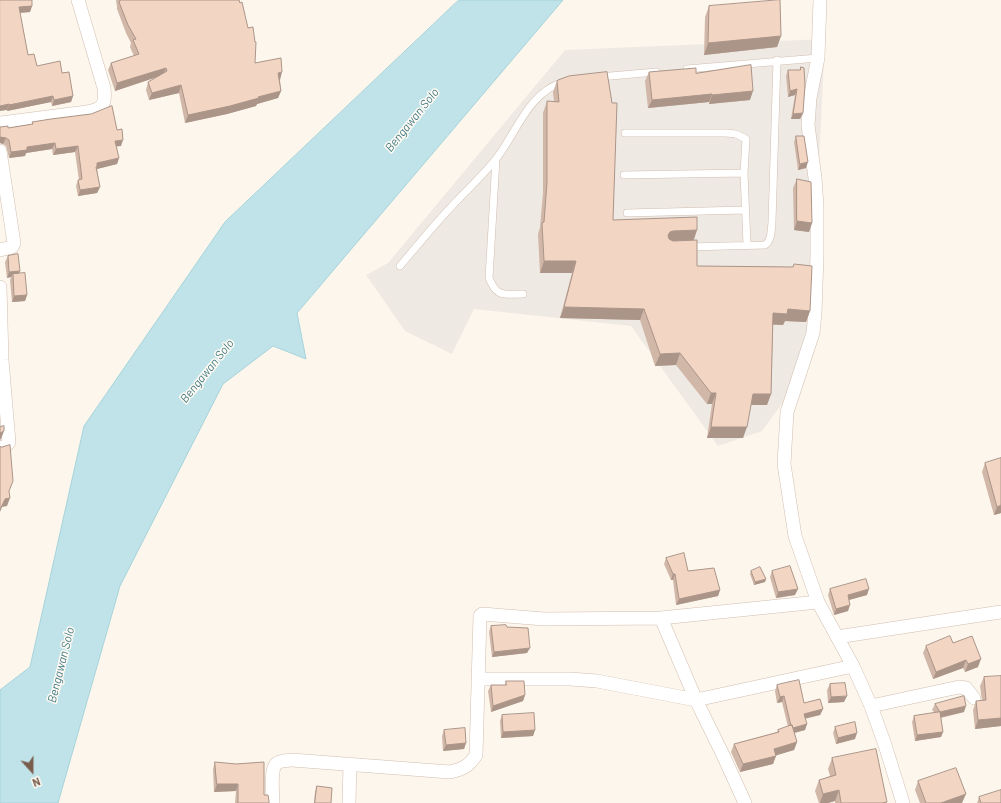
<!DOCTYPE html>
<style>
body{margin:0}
#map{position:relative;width:1001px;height:803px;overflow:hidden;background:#fdf6ec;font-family:Barlow,sans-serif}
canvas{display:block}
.north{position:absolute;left:12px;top:751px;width:40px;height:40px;-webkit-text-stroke:3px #fffaf3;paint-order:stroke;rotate:159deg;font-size:11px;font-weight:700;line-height:16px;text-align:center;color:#7a5c4d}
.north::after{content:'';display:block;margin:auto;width:14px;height:18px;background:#7a5c4d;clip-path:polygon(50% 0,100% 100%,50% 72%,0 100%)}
</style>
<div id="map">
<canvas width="1001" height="803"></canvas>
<div class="north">N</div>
</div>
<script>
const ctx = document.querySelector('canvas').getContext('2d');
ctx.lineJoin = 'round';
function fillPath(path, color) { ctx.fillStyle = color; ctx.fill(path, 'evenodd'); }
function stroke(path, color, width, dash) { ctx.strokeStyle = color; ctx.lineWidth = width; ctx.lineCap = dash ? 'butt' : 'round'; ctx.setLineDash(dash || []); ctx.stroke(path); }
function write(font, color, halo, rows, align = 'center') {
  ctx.font = font + ' Barlow,sans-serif'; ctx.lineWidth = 3; ctx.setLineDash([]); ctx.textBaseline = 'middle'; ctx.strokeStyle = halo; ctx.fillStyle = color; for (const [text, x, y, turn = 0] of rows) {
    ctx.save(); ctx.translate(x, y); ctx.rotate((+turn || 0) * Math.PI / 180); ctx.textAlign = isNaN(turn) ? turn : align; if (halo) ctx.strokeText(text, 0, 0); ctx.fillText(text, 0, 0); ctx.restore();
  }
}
fillPath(new Path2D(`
 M825 39 809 367 762 431 718 446 631 326 474 309 452 354 405 331 366 275 388 263 565 50Z`), '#efe9e4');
const water = new Path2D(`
 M459 0H563L297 313 306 359 273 346 223 384 120 586 58 803H0V690L30 667 84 426 225 222Z`);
fillPath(water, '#bfe3e8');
stroke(water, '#a5d3da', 1);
const service = new Path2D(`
 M687 69 818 58
 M599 77 656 72
 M625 133H726L736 134 746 139 744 173 747 245
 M496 159 489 278C497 298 504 294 523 294
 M624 175 744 173
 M627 213 745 210
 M688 247 765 245C772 240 771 230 772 222L777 60
 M400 266C417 246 434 225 452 206 467 190 483 175 496 159 517 132 528 93 563 82`);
const minor = new Path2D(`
 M820 0 818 58 810 98 808 125 815 178 817 206V256L815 313 813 333 787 412 784 464 795 536 818 602 853 666 871 706 885 745 903 803
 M0 123 87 112C103 109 106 104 104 88L78 0
 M0 151 14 243 12 247 0 250
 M0 287 2 360 9 442 6 446 0 448
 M661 618 696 700 723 755 745 803
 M837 637 1001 612
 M478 679H570L597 681 696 700 853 666
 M871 706 959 687 966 688 974 698
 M273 803C273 794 270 771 276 764 280 760 287 761 292 760L450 772C463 769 469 766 476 755L480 616 482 614 544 619 661 618 818 602
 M349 803 350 764`);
stroke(service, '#d1beb0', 8);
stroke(minor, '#d1beb0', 14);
stroke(service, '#fff', 7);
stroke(minor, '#fff', 13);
fillPath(new Path2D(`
 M0 0 32 6 30 12 20 13 28 55 37 66 62 73 73 96 71 102 52 106 51 102 7 111Z
 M116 0H239L255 63 280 80 281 91 278 98 257 104 256 106 227 114 185 123 179 93 149 100 146 90 148 82 157 77 115 91 108 70 111 63 134 56 130 47 131 43 126 33 117 9V7Z
 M709 6 781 36 777 47 704 55 705 17Z
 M801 67 803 113 800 119H791L795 95 788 97 786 76 788 70H800Z
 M649 72 696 73 750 100 709 104V102L648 108 645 81Z
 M557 81 613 220 697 230 694 240 697 266 793 267 794 264 810 311 806 322 785 321 783 325H773L771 394 767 405H751L743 438H707L712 404H707L676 365 655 366 640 320 560 318 572 273H540L538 234 540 227 543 193V113L547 101H554L553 92Z
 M32 122 121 146H116L119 158 117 164 97 169 100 187 97 193 78 196 76 186 78 180H79L75 152 53 155 52 149 26 153 25 156 9 158 6 146 3 144 0 143V127L8 128 32 124Z
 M796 136 806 168 798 170 794 142Z
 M797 179 812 223 809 232 794 230 793 188Z
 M8 256 20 271 19 273 27 295 25 301 12 302 10 280 11 277 7 278 5 262Z
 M985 463 1001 513 994 515 982 472Z
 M666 558 720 590 718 596 676 605 673 580H671L664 564Z
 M751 571 766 579 765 582 754 585 750 574Z
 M772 571 795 595 776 598 770 577Z
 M830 589 867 595 849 600 848 611 834 615 828 595Z
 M491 626 507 627 527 653 492 657 489 632Z
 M953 643 978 667 965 672 963 668 933 679 923 653 926 646Z
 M984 677 1001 680V726L975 729 973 710 976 701H982L980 686Z
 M506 681 525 695 523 701 491 712 488 691 491 685H505Z
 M830 684 844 702 828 703 827 690Z
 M777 685 804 703 823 709 820 715 805 719 807 724 805 730 794 733 797 742 794 750 776 755 773 764 740 772 731 752 734 744 777 732 778 730 788 727 782 702 777 703 775 691Z
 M935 704 964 712 941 718 943 732 941 737 915 741 912 722 914 716 935 713 932 710Z
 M502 715 535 730 533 736 501 738 500 721Z
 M835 727 855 739 836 744 833 733Z
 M444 730 466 743 464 749 443 751 442 736Z
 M832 758 887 802 886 803H835V801L828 803H819L815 791 819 780 830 776 828 769Z
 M215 762 264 795 269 803H235L236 791 214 792 213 769Z
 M918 781 962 803H920L915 790Z
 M317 786 331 803H314L315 792Z
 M979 797 981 803H977Z`), '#d1b7a8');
fillPath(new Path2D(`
 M32 6 30 12 17 13 19 7Z
 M781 36 777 47 704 55 708 43Z
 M166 68 163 75 115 91 117 83Z
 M282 72 280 80 276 81 278 73Z
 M181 85 179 93 149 100 152 93Z
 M797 89 795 95 788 97 790 91Z
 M281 91 278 98 257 104 256 106 227 114 185 123 188 115Z
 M753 91 750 100 709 104 712 95Z
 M712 94 709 102 648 108 652 100Z
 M53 96 51 102 7 111 9 105Z
 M73 96 71 102 52 106 54 100Z
 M9 104 7 110 0 111V106Z
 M803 113 800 119H791L793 114Z
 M0 137 6 138 3 144 0 143Z
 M123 140 121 146 113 147 115 141Z
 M55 143 52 149 26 153 25 156 9 158 11 152 27 147Z
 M78 146 75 152 53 155 56 149Z
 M119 158 117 164 97 169 95 173 97 163Z
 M808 162 806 168 798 170 800 164Z
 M100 187 97 193 78 196 80 190Z
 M797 221 812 223 809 232 794 230Z
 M697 230 693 241 668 242V235L670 232 673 231Z
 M544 261H576L572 273H540Z
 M20 271 18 277 13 274 11 277 7 278 9 272Z
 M27 295 25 301 12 302 14 296Z
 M564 307 644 309 640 320 560 318Z
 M788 309 810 311 806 322 785 321 783 325 769 324 773 313Z
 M680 353 676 365 655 366 660 354Z
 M711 393H716L712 404H707Z
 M753 394H771L767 405H749Z
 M711 427H747L743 438H707Z
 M4 431 1 439 0 440V433Z
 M13 481 6 498H10L7 506 2 507 0 512V510Z
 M1001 505V513L994 515 997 507Z
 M673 574H675L673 580H671Z
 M766 579 765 582 754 585 755 582Z
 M798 589 795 595 776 598 778 592Z
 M869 589 867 595 845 601 848 595Z
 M720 590 718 596 676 605 679 599Z
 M850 605 848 611 834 615 836 609Z
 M530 648 527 653 492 657 494 652Z
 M981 659 978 667 965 672 968 664Z
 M966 660 963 668 933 679 936 672Z
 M525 695 523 701 491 712 493 706Z
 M784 696 782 702 777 703 780 697Z
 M847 696 844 702 828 703 831 697Z
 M966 706 964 712 938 718 940 712Z
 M823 709 820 715 802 719 804 714Z
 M1001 718V726L975 729 978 720Z
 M807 724 805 730 790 734 792 728Z
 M535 730 533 736 501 738 503 732Z
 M943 732 941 737 915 741 917 735Z
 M857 733 855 739 836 744 838 738Z
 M797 742 794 750 771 757 774 749Z
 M466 743 464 749 443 751 446 745Z
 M776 756 773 764 740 772 743 764Z
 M217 784H238L236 791 214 792Z
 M839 790 835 801 828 803H820L823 794Z
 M966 794 962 803H941Z`), '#aa9588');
const building = new Path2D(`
 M0 0H32V6L19 7 28 55 34 54 37 66 60 61 62 73 69 72 73 96 54 100 53 96 9 105V104L0 106Z
 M120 0H239L240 3 242 2 248 28 253 27 255 42H256L255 63 281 58 282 72 278 73 281 91 258 97 259 98 230 106 188 115 181 85 152 93 148 82 167 71 166 68 117 83 111 63 139 54 133 40 136 39 128 25 119 2 120 1Z
 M780 0 781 36 708 43 709 6Z
 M751 65 753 91 712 95V94L652 100 649 72 696 68V73Z
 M801 67 804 68 805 85 803 113 793 114 797 89 790 91 788 70H800Z
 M607 72 612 103H617L613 220 697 217V230L673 231 670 232 668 235 669 239 673 241 697 240V266L793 267 794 264 812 266 810 311 788 309 787 314 773 313 771 394H753L747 427H711L716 393H711L680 353 660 354 644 309 564 307 576 261H544L542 223 544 222 547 182V101L559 102 557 81 558 80 569 76Z
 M112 106 117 130 122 129 123 140 115 141 119 158 97 163V167H96L100 187 80 190 78 180 82 179 78 146 56 149 55 143 27 147V150L11 152 9 140 6 138 0 137V127L8 126V128L33 124 32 122 51 119 91 114Z
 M796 136H804L808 162 800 164Z
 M797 179 811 182 812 223 797 221Z
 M18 254 20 271 9 272 8 256Z
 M25 273 27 295 14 296 13 274Z
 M4 426V431L0 433V427Z
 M10 445 13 481 9 491 10 498 5 499 0 510V446L1 447Z
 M1001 458V505L997 507 985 463Z
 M684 553 688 571 714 568 720 590 679 599 675 574H673L666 558Z
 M790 566 798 589 778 592 772 571Z
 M760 567 766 579 755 582 751 571Z
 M866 579 869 589 848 595 850 605 836 609 830 589Z
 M506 625 507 627 528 628 530 648 494 652 491 626Z
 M950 636 953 643 972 636 981 659 968 664 966 660 936 672 926 646Z
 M1001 676V718L978 720 976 701 986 700 984 677Z
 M799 680 804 703 820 699 823 709 804 714 807 724 793 728 792 725 791 726 784 696 780 697 777 685Z
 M506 681H524L525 695 493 706 491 685H506Z
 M845 683 847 696 831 697 830 684Z
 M964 696 966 706 940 712 935 704Z
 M940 712 943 732 917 735 914 716Z
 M534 713 535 730 503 732 502 715Z
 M855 722 857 733 838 738 835 727Z
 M792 725 797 742 774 749 776 756 743 764 734 744 779 732 778 730Z
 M465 728 466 743 446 745 444 730Z
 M876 749 887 802 882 803H841L839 790 823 794 819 780 836 775 832 758Z
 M215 762 236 764 264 762V795H268L269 801V803H238V784H217Z
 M956 768 966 794 941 803H926L918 781Z
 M317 786 332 788 331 803H315Z
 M1001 790V803H981L979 797Z`);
fillPath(building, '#f3d5c3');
stroke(building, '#aa9588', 1);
write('italic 12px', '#437c86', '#fffaf3', [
 ["Bengawan Solo",412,120,-51],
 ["Bengawan Solo",207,371,-51],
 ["Bengawan Solo",61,665,-76]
]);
</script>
